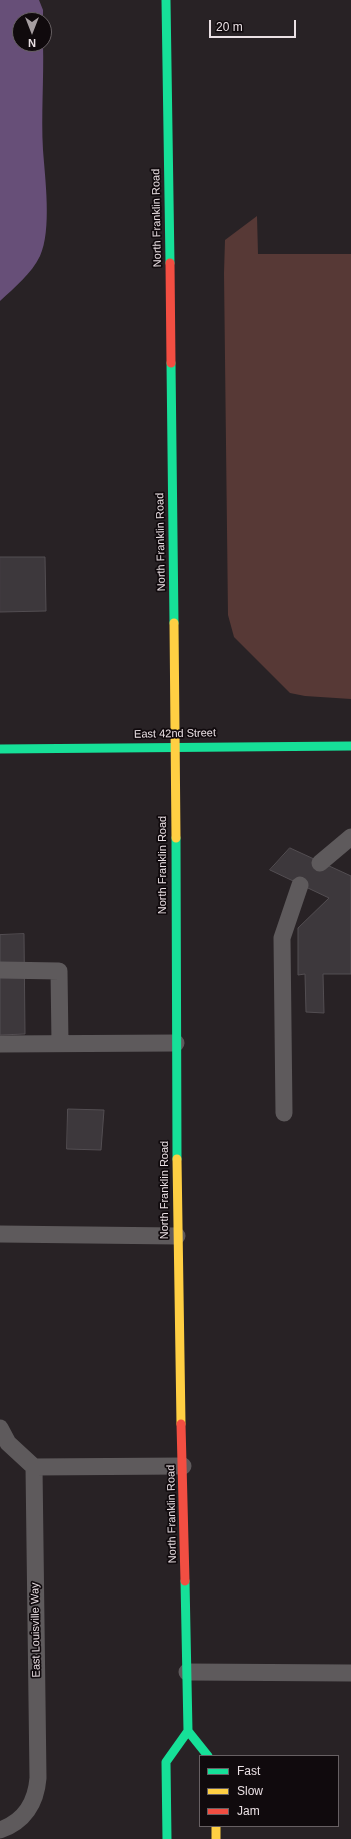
<!DOCTYPE html>
<style>
body{margin:0}
#map{position:relative;width:351px;height:1839px;overflow:hidden;background:#282225;font-family:Arial,sans-serif}
canvas{display:block}
.legend{position:absolute;left:199px;top:1755px;width:140px;height:72px;box-sizing:border-box;background:#100a0d;border:1px solid #676063;margin:0;padding:5px 7px;list-style:none;font-size:12px;color:#eae0e4}
.legend li{display:flex;align-items:center;gap:8px;height:20px}
.legend b{width:20px;border:1px solid #676063}
.north{position:absolute;left:12px;top:12px;width:40px;height:40px;box-sizing:border-box;background:#100a0d;border:1px solid #676063;border-radius:50%;rotate:180deg;font-size:11px;font-weight:700;line-height:16px;text-align:center;color:#eae0e4}
.north::after{content:'';display:block;margin:auto;width:14px;height:18px;background:#a69ea1;clip-path:polygon(50% 0,100% 100%,50% 72%,0 100%)}
.scale{position:absolute;left:209px;top:20px;width:87px;height:18px;box-sizing:border-box;border:2px solid #eae0e4;border-top:0;padding-left:5px;font-size:12px;line-height:14px;white-space:nowrap;color:#eae0e4;-webkit-text-stroke:3px #100a0d;paint-order:stroke}
</style>
<div id="map">
<canvas width="351" height="1839"></canvas>
<ul class="legend">
<li><b style="height:5px;background:#16e098"></b>Fast</li>
<li><b style="height:5px;background:#ffcf43"></b>Slow</li>
<li><b style="height:5px;background:#f24e42"></b>Jam</li>
</ul>
<div class="north">N</div>
<div class="scale">20 m</div>
</div>
<script>
const ctx = document.querySelector('canvas').getContext('2d');
ctx.lineJoin = 'round';
function fillPath(path, color) { ctx.fillStyle = color; ctx.fill(path, 'evenodd'); }
function stroke(path, color, width, dash) { ctx.strokeStyle = color; ctx.lineWidth = width; ctx.lineCap = dash ? 'butt' : 'round'; ctx.setLineDash(dash || []); ctx.stroke(path); }
function write(font, color, halo, rows, align = 'center') {
  ctx.font = font + ' Arial,sans-serif'; ctx.lineWidth = 3.5; ctx.setLineDash([]); ctx.textBaseline = 'middle'; ctx.strokeStyle = halo; ctx.fillStyle = color; for (const [text, x, y, turn = 0] of rows) {
    ctx.save(); ctx.translate(x, y); ctx.rotate((+turn || 0) * Math.PI / 180); ctx.textAlign = isNaN(turn) ? turn : align; if (halo) ctx.strokeText(text, 0, 0); ctx.fillText(text, 0, 0); ctx.restore();
  }
}
fillPath(new Path2D(`
 M257 216 258 254H351V699L305 696 290 693 234 637 228 615 224 273 225 240Z`), '#573936');
fillPath(new Path2D(`
 M0 0H39L43 10V20H20V44H43C44 79 41 115 43 150 45 178 52 230 40 256 32 273 14 288 0 301Z`), '#674f78');
const building = new Path2D(`
 M0 557H45L46 611 0 612Z
 M290 848 351 876V974H323L324 1013 306 1012 305 974 298 975V928L329 898 270 870Z
 M24 934 25 1034 0 1035V935Z
 M68 1109 104 1110 101 1150 67 1149Z`);
fillPath(building, '#3d383c');
stroke(building, '#534e52', 1);
stroke(new Path2D(`
 M320 863 351 837
 M0 970 59 971 60 1043
 M0 1044 176 1043
 M284 1113 282 938 300 885
 M0 1234 177 1236
 M0 1428 8 1443 34 1467 38 1778C36 1803 24 1822 0 1830
 M34 1467 183 1466
 M187 1672 351 1673`), '#5e5a5c', 17);
stroke(new Path2D(`
 M166 0 170 263
 M171 363 174 623
 M0 749 351 746
 M176 838 177 1159
 M188 1731 208 1756
 M167 1839 166 1762 188 1731 185 1581`), '#16e098', 9);
stroke(new Path2D(`
 M174 623 176 838
 M177 1159 181 1424
 M216 1826V1839`), '#ffcf43', 9);
stroke(new Path2D(`
 M170 263 171 363
 M181 1424 185 1581`), '#f24e42', 9);
write('11px', '#eae0e4', '#100a0d', [
 ["North Franklin Road",157,218,-91],
 ["North Franklin Road",161,542,-91],
 ["East 42nd Street",175,734,-1],
 ["North Franklin Road",163,865,-90],
 ["North Franklin Road",165,1190,-90],
 ["North Franklin Road",172,1514,-91],
 ["East Louisville Way",36,1630,-91]
]);
</script>
